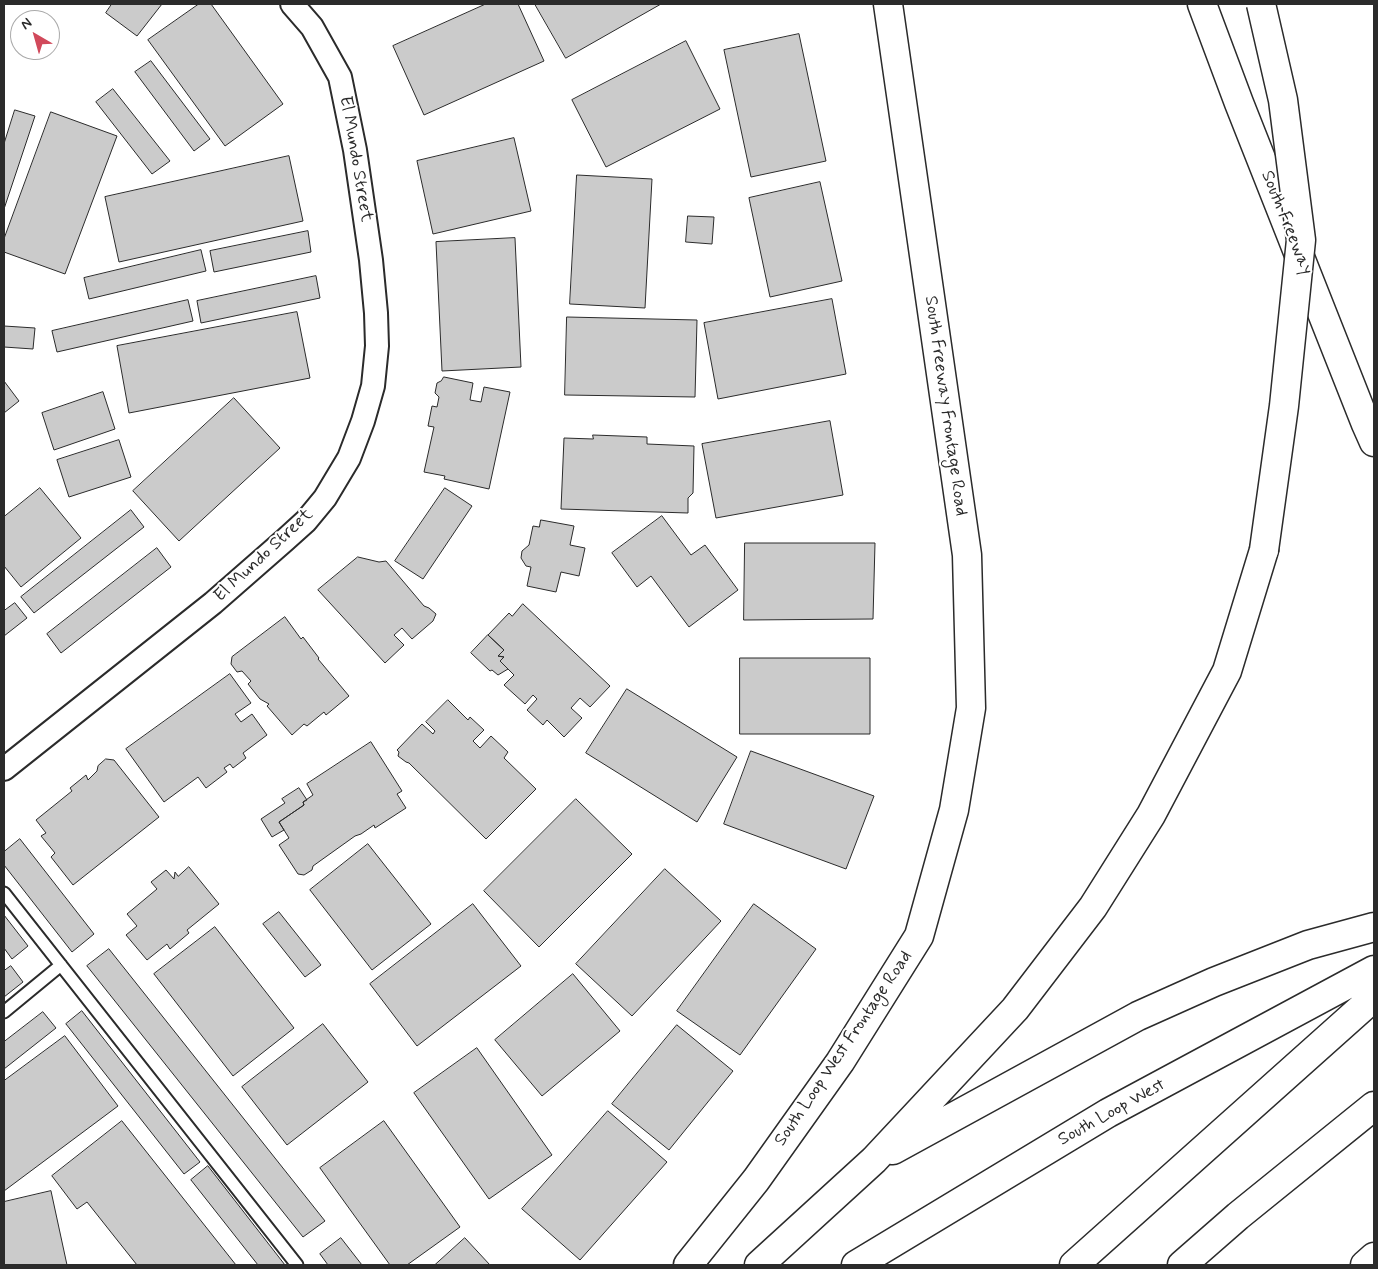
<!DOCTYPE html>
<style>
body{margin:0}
#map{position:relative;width:1378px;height:1269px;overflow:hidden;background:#fff;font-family:Mynerve,sans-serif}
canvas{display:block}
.frame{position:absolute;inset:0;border:5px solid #2b2b2b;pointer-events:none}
.north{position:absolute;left:10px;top:10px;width:50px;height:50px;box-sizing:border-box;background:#fff;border:1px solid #aaa;border-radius:50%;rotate:322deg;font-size:14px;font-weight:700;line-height:20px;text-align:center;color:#2b2b2b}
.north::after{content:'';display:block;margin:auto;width:18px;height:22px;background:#d1495b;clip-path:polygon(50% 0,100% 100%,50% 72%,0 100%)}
</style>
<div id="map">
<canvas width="1378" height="1269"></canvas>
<div class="frame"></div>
<div class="north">N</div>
</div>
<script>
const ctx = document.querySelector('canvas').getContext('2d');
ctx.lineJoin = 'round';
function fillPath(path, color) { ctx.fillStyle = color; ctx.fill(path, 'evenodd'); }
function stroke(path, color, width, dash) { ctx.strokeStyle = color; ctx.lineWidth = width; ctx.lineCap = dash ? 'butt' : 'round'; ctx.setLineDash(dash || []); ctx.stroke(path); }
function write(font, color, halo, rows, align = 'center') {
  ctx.font = font + ' Mynerve,sans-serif'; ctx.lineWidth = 4; ctx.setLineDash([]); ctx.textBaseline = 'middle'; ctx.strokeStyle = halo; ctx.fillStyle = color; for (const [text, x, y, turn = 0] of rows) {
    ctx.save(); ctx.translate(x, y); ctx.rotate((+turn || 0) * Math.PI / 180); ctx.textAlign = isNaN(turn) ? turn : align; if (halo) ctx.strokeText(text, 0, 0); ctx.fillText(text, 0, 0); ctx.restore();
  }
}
const building = new Path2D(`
 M112 4H162L137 36 106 13Z
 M199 4H211L283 104 225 146 148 40Z
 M486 4H518L544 61 424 115 393 46Z
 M535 4H661L566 58Z
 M799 34 826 161 751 177 724 50Z
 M686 41 720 109 606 167 572 100Z
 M151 61 210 139 194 151 135 72Z
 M113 89 170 161 152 174 96 102Z
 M15 110 35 116 4 209V144Z
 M51 112 117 136 65 274 4 252V239Z
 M514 138 531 211 433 234 417 161Z
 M289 156 303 221 119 262 105 197Z
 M577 175 652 179 645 308 570 304Z
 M820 182 842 281 770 297 749 198Z
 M688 216 714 217 712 244 686 242Z
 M308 231 311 252 214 272 210 251Z
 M515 238 521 367 442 371 436 242Z
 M201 250 206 271 89 299 84 278Z
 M316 276 320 298 201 323 197 301Z
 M832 299 846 374 718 399 704 323Z
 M188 300 193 321 57 352 52 331Z
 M297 312 310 378 129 413 117 346Z
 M567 317 697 320 695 397 565 395Z
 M4 326 35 328 33 349 4 347Z
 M444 377 473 383 470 400 481 402 484 387 510 392 489 489 444 479 445 476 424 472 434 427 428 426 432 406 437 407 439 397 435 393 437 383 441 381Z
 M4 381 19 401 4 413Z
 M103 392 115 429 54 450 42 413Z
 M234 398 280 448 179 541 133 491Z
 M830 421 843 495 716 518 702 444Z
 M593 435 647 437V444L694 446 693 493 688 498V513L561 509 564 438 593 439Z
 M119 440 131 477 69 497 57 460Z
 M40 488 81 538 21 587 4 566V517Z
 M445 488 472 506 423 579 395 561Z
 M131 510 144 527 34 613 21 597Z
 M662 516 691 555 705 545 738 590 689 627 651 576 637 587 612 553Z
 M541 520 574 526 570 545 585 548 579 576 561 572 556 592 527 586 531 567 526 566 521 558 522 551 529 545 533 526 539 527Z
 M745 543H875L873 619 744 620Z
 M157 548 171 567 61 653 47 634Z
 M358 557 379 562 386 561 424 606 429 608 436 614 433 621 412 639 402 628 394 635 404 645 385 663 318 590Z
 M15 603 27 618 4 636V611Z
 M523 604 610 686 590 707 580 698 571 708 582 718 564 737 547 720 543 725 527 710 537 699 533 695 525 704 504 685 514 675 500 661 504 657 498 656 504 650 488 635 509 613 512 616Z
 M285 617 301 639 303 637 319 658 318 659 349 696 326 715 324 712 307 726 304 724 292 735 267 706 269 704 260 699 248 684 251 681 242 671 237 672 231 664 232 657Z
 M488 635 504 650 498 656 504 657 500 661 508 669 498 675 492 670 490 671 471 653Z
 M740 658H870V734H740Z
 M230 674 251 703 235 714 241 722 252 714 267 735 243 753 246 758 233 768 230 764 224 768 227 772 206 788 198 777 164 802 126 749Z
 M627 689 737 757 697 822 586 753Z
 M448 700 468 720 470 717 484 730 473 741 480 748 491 736 508 752 504 758 536 789 486 839 409 763 406 762 398 756 399 752 397 750 422 724 433 734 435 731 426 722Z
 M371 742 402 791 397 794 406 808 375 828 374 825 361 834 355 836 313 866 312 870 304 875 298 874 279 845 289 838 279 822 304 805 303 802 313 795 307 784Z
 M751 751 874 796 846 869 724 824Z
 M106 759 114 760 159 817 73 885 51 857 55 853 41 836 46 833 36 820 72 791 70 788 86 775 88 780 97 771 98 766Z
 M299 788 307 800 303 802 304 805 279 822 284 830 272 837 261 819 285 803 282 799Z
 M576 799 632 854 539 947 484 891Z
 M20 839 94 934 72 952 4 865V852Z
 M368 844 431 924 372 970 310 890Z
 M189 867 219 904 187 930 189 933 170 949 167 944 147 960 126 935 137 926 127 914 157 889 151 882 166 870 174 879 175 872 178 876Z
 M665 869 721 921 632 1016 576 964Z
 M473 904 521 966 417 1046 370 984Z
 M754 904 816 949 740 1055 677 1011Z
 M279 912 321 965 305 977 263 924Z
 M4 915 28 946 12 959 4 948Z
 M215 927 294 1028 233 1076 154 974Z
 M109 949 325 1221 303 1237 87 966Z
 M11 966 23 982 4 997V971Z
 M573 974 620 1031 542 1096 495 1040Z
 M82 1011 200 1162 184 1174 66 1024Z
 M43 1012 56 1028 4 1069V1042Z
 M323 1024 368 1082 287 1145 242 1087Z
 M677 1025 733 1071 669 1150 612 1104Z
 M65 1036 118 1106 4 1191V1081Z
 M477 1048 552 1155 489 1199 414 1093Z
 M608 1111 667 1162 580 1260 522 1209Z
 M122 1121 236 1265H137L87 1202 77 1209 52 1176Z
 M384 1121 460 1227 407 1265H390L320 1168Z
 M208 1166 285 1265H258L191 1180Z
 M51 1191 67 1265H4V1202Z
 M341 1238 362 1265H328L320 1254Z
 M465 1238 490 1265H435Z`);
fillPath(building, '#cbcbcb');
stroke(building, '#2b2b2b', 1);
const service = new Path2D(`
 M4 893 297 1265
 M4 1012 61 965`);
const minor = new Path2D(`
 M4 769 213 603 285 540 306 521 325 498 349 458 363 421 373 386 377 346 376 313 371 260 355 150 340 77 312 27 292 4`);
const secondary = new Path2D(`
 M688 1265 756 1180 840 1062 919 936 954 810 971 708 967 555 888 4`);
const motorway = new Path2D(`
 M1202 4 1239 103 1366 424 1374 442
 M893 1150 1138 1016 1214 982 1308 945 1374 927
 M759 1265 874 1160 1015 1009 1093 907 1151 815 1227 671 1264 550
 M856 1265 1108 1113 1374 970
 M1074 1265 1374 997
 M1182 1265 1238 1216 1374 1106
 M1365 1265 1374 1257`);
stroke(service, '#2b2b2b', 15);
stroke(minor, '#2b2b2b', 26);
stroke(secondary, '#2b2b2b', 31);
stroke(motorway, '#2b2b2b', 31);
stroke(service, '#fff', 11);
stroke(minor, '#fff', 22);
stroke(secondary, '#fff', 28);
stroke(motorway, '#fff', 28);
const motorwayBridge = new Path2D(`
 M1261 4 1283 100 1301 240 1284 406 1264 550`);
stroke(motorwayBridge, '#2b2b2b', 31, []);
stroke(motorwayBridge, '#fff', 28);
write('18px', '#2b2b2b', '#fff', [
 ["El Mundo Street",355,159,80],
 ["South Freeway",1286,223,68],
 ["South Freeway Frontage Road",945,406,82],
 ["El Mundo Street",264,556,-43],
 ["South Loop West Frontage Road",844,1049,-56],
 ["South Loop West",1112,1113,-29]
]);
</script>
